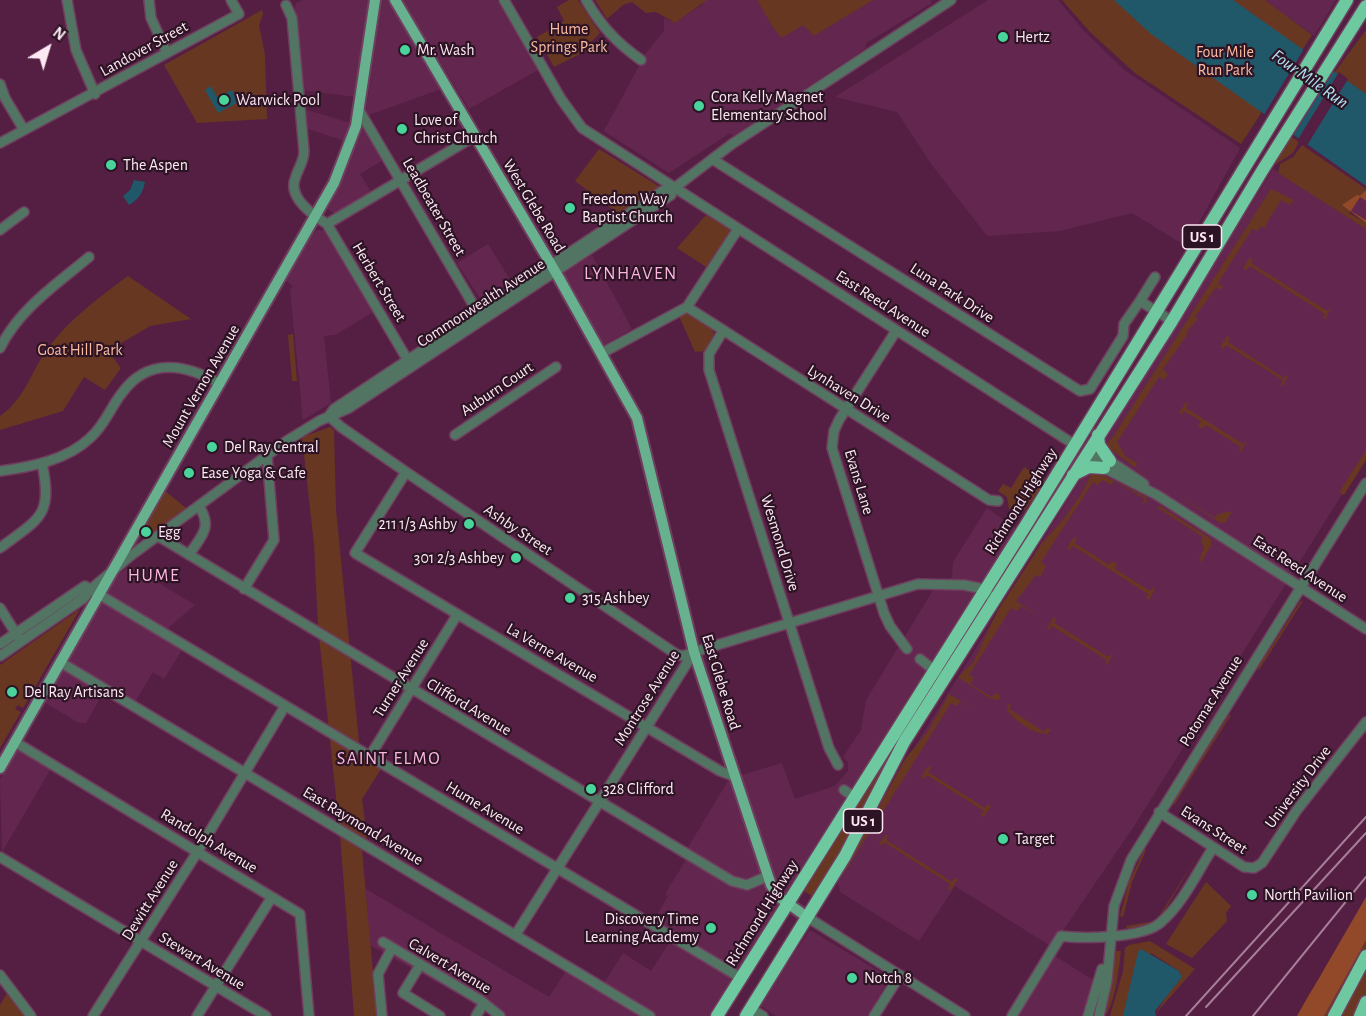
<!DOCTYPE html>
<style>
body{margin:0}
#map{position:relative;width:1366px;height:1016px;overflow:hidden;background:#551f43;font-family:"Alegreya Sans",sans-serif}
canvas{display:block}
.north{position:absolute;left:18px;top:18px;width:60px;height:60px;-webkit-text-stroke:4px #2d1424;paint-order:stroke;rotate:38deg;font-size:16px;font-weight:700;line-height:24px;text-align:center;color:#fde8f4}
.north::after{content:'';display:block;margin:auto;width:21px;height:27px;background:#fde8f4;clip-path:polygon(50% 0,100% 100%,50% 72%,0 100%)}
</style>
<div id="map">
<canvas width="1366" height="1016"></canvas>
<div class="north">N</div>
</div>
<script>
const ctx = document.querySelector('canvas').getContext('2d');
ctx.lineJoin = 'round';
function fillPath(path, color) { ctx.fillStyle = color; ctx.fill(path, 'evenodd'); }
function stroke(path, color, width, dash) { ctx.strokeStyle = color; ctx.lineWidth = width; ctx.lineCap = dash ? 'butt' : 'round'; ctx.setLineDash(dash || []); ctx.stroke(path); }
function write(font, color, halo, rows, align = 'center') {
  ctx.font = font + ' "Alegreya Sans",sans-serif'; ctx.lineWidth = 4.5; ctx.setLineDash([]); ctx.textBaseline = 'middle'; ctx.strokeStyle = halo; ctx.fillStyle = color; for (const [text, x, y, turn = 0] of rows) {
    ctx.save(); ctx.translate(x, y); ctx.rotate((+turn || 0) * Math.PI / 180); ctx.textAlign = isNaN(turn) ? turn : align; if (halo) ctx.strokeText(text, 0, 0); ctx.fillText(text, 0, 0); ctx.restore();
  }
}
fillPath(new Path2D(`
 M304 0H370L356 97 302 90 294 10 296 3Z
 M381 0H388L441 89 369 115 366 111Z
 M402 0H497L538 70 469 109Z
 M700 0H757L779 33 803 25 814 36 873 0H930L932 3 866 43V48L733 136 730 133 669 173 604 131 646 53 664 31V18L675 23 703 4Z
 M988 0H1058L1083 30 1123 69 1240 148 1186 246 1132 213 1060 231 987 236 932 165 897 112 835 97Z
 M1265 0H1336L1314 36Z
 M304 109 350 123 345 141 305 128Z
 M364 126 385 159 360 174 371 192 335 214 328 209Z
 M1273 169 1366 229V456L1134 826 1052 947 955 886 919 941 840 892 836 874Z
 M1360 197 1366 201V220L1351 211Z
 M317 230H327L375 311 335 335 324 336 331 403 303 420 290 290 293 286 286 281 309 238Z
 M488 244 511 281 481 300 457 263Z
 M592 255 632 329 603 345 563 273Z
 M987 508 1018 530 711 1016H492L465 998 370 945 366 889 549 997 566 971 604 983 623 953 651 971 671 940 654 920 668 896 665 894 686 860 687 849 729 779 782 763 795 799 835 786 848 771V762L843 757 861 730 866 700 935 587 952 577 953 562Z
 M131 566 195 605 167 629 188 640 164 679 153 672 135 702 107 686 86 723H79L44 702 118 574Z
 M23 739 56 760 2 852 0 779Z
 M810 930 890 978 867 1016H776L759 1005Z
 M1055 956 1096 982 1083 1016H1016Z`), '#63274f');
fillPath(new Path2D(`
 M569 0H578L600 33 578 55 554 67 537 37 564 21 557 7Z
 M595 0H707L675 23 656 12 646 13 632 2 623 5 607 19Z
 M757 0H873L814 36 803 25 782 38 774 29Z
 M1062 0H1265L1312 35 1241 144 1135 73 1090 32Z
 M262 10 263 14 259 25 265 55 267 119 197 123 164 65Z
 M1366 30V94L1334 73Z
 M1291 137 1299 142 1293 153 1276 164 1274 163Z
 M1302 145 1366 189 1349 213 1366 223V229L1278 173 1280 164 1293 157Z
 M599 149 660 187 619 214 575 181Z
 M1271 189 1294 200 1290 205 1281 200 1265 226 1268 230 1261 226 1258 231 1252 229 1218 283 1223 287 1221 290 1216 287 1195 317 1198 319C1194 324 1185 331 1187 335L1163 369 1168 375 1164 380 1159 377 1117 442 1125 456 1137 463 1135 468 1155 482 1105 445 1113 437Z
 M706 215 731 230 706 267 677 248Z
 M1250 258 1253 259 1251 263 1327 311 1331 308 1325 319 1323 318 1325 314 1250 266 1246 270 1243 268Z
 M128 276 191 319 150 326 108 351 121 368 105 390 84 377 63 411 0 430V416C28 396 31 369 51 344 73 316 100 297 128 276Z
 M687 313 712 329 714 334 705 351 695 352 679 316Z
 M293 334 297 381H292L288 335Z
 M1227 336 1230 338 1228 342 1284 378 1289 374 1283 386 1281 385 1283 380 1226 345 1223 349 1220 347Z
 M1186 402 1188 404 1186 408 1243 444 1247 441 1241 452 1239 451 1241 447 1206 425 1203 429 1198 426 1201 421 1184 411 1181 415 1179 413Z
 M330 427 334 430 336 510 359 742 362 758 381 769 362 799 367 837 362 850 377 1016H354L340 834 318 627 314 544 302 437Z
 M1366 450V460L1344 495 1342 494 1340 491Z
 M1024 467 1046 481 1024 511 1009 509 1007 497 998 491 1003 484 1011 488Z
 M1093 470 1146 497 1147 502 1142 504 1145 499 1114 481 1111 485 1103 480 1097 485 1093 482 1041 562 1046 566 1040 577 1036 575 1016 601 1040 617 1021 606 1017 611 1011 608 969 675 974 678 970 684 992 697 995 693 1001 696 998 700 991 699 958 677 973 663 998 610 1042 543 1064 519 1084 490Z
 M164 490 186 508 145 539 138 535Z
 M1169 490 1215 518 1218 514 1233 511 1225 523 1219 522Z
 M1160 506 1211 539V546L1201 562 1199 560 1204 548 1201 541 1203 537 1158 508 1154 511Z
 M1074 537 1077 539 1074 543 1109 565 1112 561 1117 564 1115 569 1150 591 1153 587 1155 589 1149 600 1146 598 1148 594 1073 546 1069 550 1067 548Z
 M1303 601 1259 670 1257 669 1300 602Z
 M80 609 23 708 18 705 15 709 21 712 0 748V665Z
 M1054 617 1056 619 1054 623 1108 657 1113 654 1107 665 1105 664 1107 660 1052 626 1049 630 1047 628Z
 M949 694 985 715 960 701 957 706 951 703 841 878 905 759 929 730Z
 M1008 704 1011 705 1009 709 1044 732 1047 728 1051 730 1047 734C1036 735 1011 719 1007 709Z
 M912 715 855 830 815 898 804 891 845 826 847 816Z
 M1229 715H1231L1174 805 1173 803Z
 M928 766 931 768 928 772 985 808 988 804 991 806 984 817 981 815 984 811 927 775 924 779 921 777Z
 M886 834 888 835 886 840 952 882 955 878 958 879 951 890 948 889 950 884 884 842 881 846 879 844Z
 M1144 850H1146L1132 882 1123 917 1120 916 1129 882Z
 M1198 855 1161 916 1154 923 1127 929 1126 926 1156 921Z
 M1206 882 1231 906 1226 913 1227 921 1192 958 1166 944Z
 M1366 919V1016H1297L1309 994Z
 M1150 941 1195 969 1155 1014 1169 992 1182 977 1179 971 1151 953 1123 1016H1110L1123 971 1125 948 1129 945Z
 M1116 951H1121C1119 967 1115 1007 1104 1016Z
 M9 990 27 1016H0V1005Z`), '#683722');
fillPath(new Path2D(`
 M1366 190V201L1360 197 1351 211 1366 220V223L1342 205 1357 195 1360 196Z
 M1366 897V940L1324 1016H1297Z`), '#91492a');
fillPath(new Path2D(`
 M1114 0H1233L1366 94V186L1151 34Z
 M211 86 217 97 232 90 239 102 218 113 205 90Z
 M134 180 145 182C143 193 138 200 129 205L123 196 130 190Z
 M1141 949 1179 971 1182 977 1155 1011 1156 1016H1123L1138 952Z`), '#205769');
fillPath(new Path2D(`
 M1304 49 1335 69 1291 139 1262 118Z
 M1339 72 1348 79 1306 147 1297 141Z`), '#551f43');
const minor = new Path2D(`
 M67 0 76 50 95 94
 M149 0 151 18 167 53
 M504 0 561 99 582 128 1075 445
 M586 0C601 26 617 43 641 60
 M286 5 292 18 304 151C304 162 298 168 295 179 288 198 313 215 327 224L410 364
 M0 84 5 98 24 130
 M359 110 481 318
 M0 143 239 14 231 0
 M712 159 1080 391 1090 389 1123 336 1124 324 1140 301
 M327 224 475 136
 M0 230 24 212
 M1155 277 1140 301 1172 321
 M687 307 989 500 998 501
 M723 331 709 354V370L829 748 838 765
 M896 331 839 420 834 431 832 448 884 613 890 626 907 649
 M0 348C20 308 56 285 89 257
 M602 353 687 307 738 229
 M329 416 341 427 406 472 676 654 683 656 694 652
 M329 416 334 409 664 190 673 189
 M455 435 556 367
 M1088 455 1104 468 1157 495 1366 629
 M1088 455 1110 461 1144 484
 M0 471C31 467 67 460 90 438 105 425 110 408 122 393 148 357 186 364 220 384
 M406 472 355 553 720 771 736 777
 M158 536 732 881 747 885 768 876
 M0 548C40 518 53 516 42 463
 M189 555C201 536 213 528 199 506
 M244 589 274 540 267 455
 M0 608 18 637
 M0 644 85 586 741 978
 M0 656 84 598 91 589 129 557 288 440 319 421 349 408 671 195 673 189 732 144 951 0
 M920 659 939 674
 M60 662 650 1016
 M15 742 300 914 309 1016
 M370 756 457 615
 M844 790 854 797
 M1159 812 1244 867 1254 868 1262 863 1297 810 1366 722
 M0 857 266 1016
 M807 917 965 1016
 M516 934 694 652 918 584 964 585 979 588 994 599
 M383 942 480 1000 500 1016
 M420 965 403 993 440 1016
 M0 975 31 1016
 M750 1008 763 1016
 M93 1016 198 851 285 706
 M197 1016 272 897
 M382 1016 378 974 392 948
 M476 1016 484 1003
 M874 1016 900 975
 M1012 1016 1061 936C1083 939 1143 938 1160 923 1183 904 1197 872 1213 848
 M1088 1016 1102 969
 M1099 1016 1107 981 1114 906 1131 860 1366 483`);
const major = new Path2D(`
 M395 0 559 278 637 418 694 652 771 885 779 897 807 917
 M0 768 334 183 356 126 375 0`);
const highway = new Path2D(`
 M1098 435 1099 445 1110 461
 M1073 475 1089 467 1104 468
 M717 1016 1026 525 1347 0
 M746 1016 845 856 904 742 1172 321 1262 171 1366 6
 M1334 1016 1366 956
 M1360 1016 1366 1002`);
stroke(minor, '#703f5f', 12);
stroke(major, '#703f5f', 14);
stroke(highway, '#703f5f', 15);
stroke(minor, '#527563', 9);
stroke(major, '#67b18f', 10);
stroke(highway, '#6ec9a0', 12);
stroke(new Path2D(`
 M1206 1007 1366 833
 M1186 1016 1366 817
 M1253 1016 1366 877`), '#a67f98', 2);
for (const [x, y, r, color] of [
 [1003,37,6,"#49d49c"],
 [405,50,6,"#49d49c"],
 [224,100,6,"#49d49c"],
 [699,106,6,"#49d49c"],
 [402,129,6,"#49d49c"],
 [111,165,6,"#49d49c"],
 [570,208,6,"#49d49c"],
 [212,447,6,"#49d49c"],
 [189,473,6,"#49d49c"],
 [469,524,6,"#49d49c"],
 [146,532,6,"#49d49c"],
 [516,558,6,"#49d49c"],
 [570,598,6,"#49d49c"],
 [12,692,6,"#49d49c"],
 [591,789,6,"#49d49c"],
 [1003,839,6,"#49d49c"],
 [1252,895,6,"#49d49c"],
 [711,928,6,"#49d49c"],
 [852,978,6,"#49d49c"]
]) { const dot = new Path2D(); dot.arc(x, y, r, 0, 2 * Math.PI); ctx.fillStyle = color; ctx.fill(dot); stroke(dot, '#2d1424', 2); }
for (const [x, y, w] of [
 [1202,237,39],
 [863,821,39]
]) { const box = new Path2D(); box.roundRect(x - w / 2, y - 12, w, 24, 4.5); ctx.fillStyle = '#2d1424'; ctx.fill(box); stroke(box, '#fde8f4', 1.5); }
write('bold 15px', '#fde8f4', null, [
 ["US 1",1202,237],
 ["US 1",863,821]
]);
write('16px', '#fcbca2', '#2d1424', [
 ["Hume",569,29],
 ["Springs Park",569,47],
 ["Four Mile",1225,52],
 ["Run Park",1225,70],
 ["Goat Hill Park",80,350]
]);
write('16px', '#fde8f4', '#2d1424', [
 ["Hertz",1015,37],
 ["Mr. Wash",417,50],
 ["Cora Kelly Magnet",711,97],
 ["Elementary School",711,115],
 ["Warwick Pool",236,100],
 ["Love of",414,120],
 ["Christ Church",414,138],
 ["The Aspen",123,165],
 ["Freedom Way",582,199],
 ["Baptist Church",582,217],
 ["Del Ray Central",224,447],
 ["Ease Yoga & Cafe",201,473],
 ["211 1/3 Ashby",457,524,"right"],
 ["Egg",158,532],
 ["301 2/3 Ashbey",504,558,"right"],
 ["315 Ashbey",582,598],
 ["Del Ray Artisans",24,692],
 ["328 Clifford",603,789],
 ["Target",1015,839],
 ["North Pavilion",1264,895],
 ["Discovery Time",699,919,"right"],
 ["Learning Academy",699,937,"right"],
 ["Notch 8",864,978]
], 'left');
write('16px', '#fde8f4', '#2d1424', [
 ["Landover Street",144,49,-29],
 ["West Glebe Road",534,206,59],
 ["Leadbeater Street",434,207,60],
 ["Herbert Street",379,282,59],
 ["Luna Park Drive",952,293,33],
 ["Commonwealth Avenue",481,303,-33],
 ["East Reed Avenue",883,304,33],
 ["Mount Vernon Avenue",201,386,-60],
 ["Auburn Court",497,389,-34],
 ["Lynhaven Drive",849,394,32],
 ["Evans Lane",859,482,73],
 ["Richmond Highway",1021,501,-58],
 ["Ashby Street",518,530,34],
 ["Wesmond Drive",780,543,73],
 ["East Reed Avenue",1300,569,33],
 ["La Verne Avenue",552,653,30],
 ["Turner Avenue",401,678,-58],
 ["East Glebe Road",721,682,73],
 ["Montrose Avenue",647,698,-58],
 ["Potomac Avenue",1211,701,-58],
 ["Clifford Avenue",469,707,31],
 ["University Drive",1298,787,-53],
 ["Hume Avenue",485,808,31],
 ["East Raymond Avenue",363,826,31],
 ["Evans Street",1214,830,33],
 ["Randolph Avenue",209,841,31],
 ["Dewitt Avenue",150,900,-58],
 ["Richmond Highway",762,913,-58],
 ["Stewart Avenue",202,961,31],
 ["Calvert Avenue",450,966,31]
]);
write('italic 18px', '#b1e1f3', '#2d1424', [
 ["Four Mile Run",1310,79,35]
]);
ctx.letterSpacing = '1.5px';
write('18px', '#fbb7df', '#2d1424', [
 ["LYNHAVEN",631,274],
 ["HUME",154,576],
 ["SAINT ELMO",389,759]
]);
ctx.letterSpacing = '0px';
</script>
